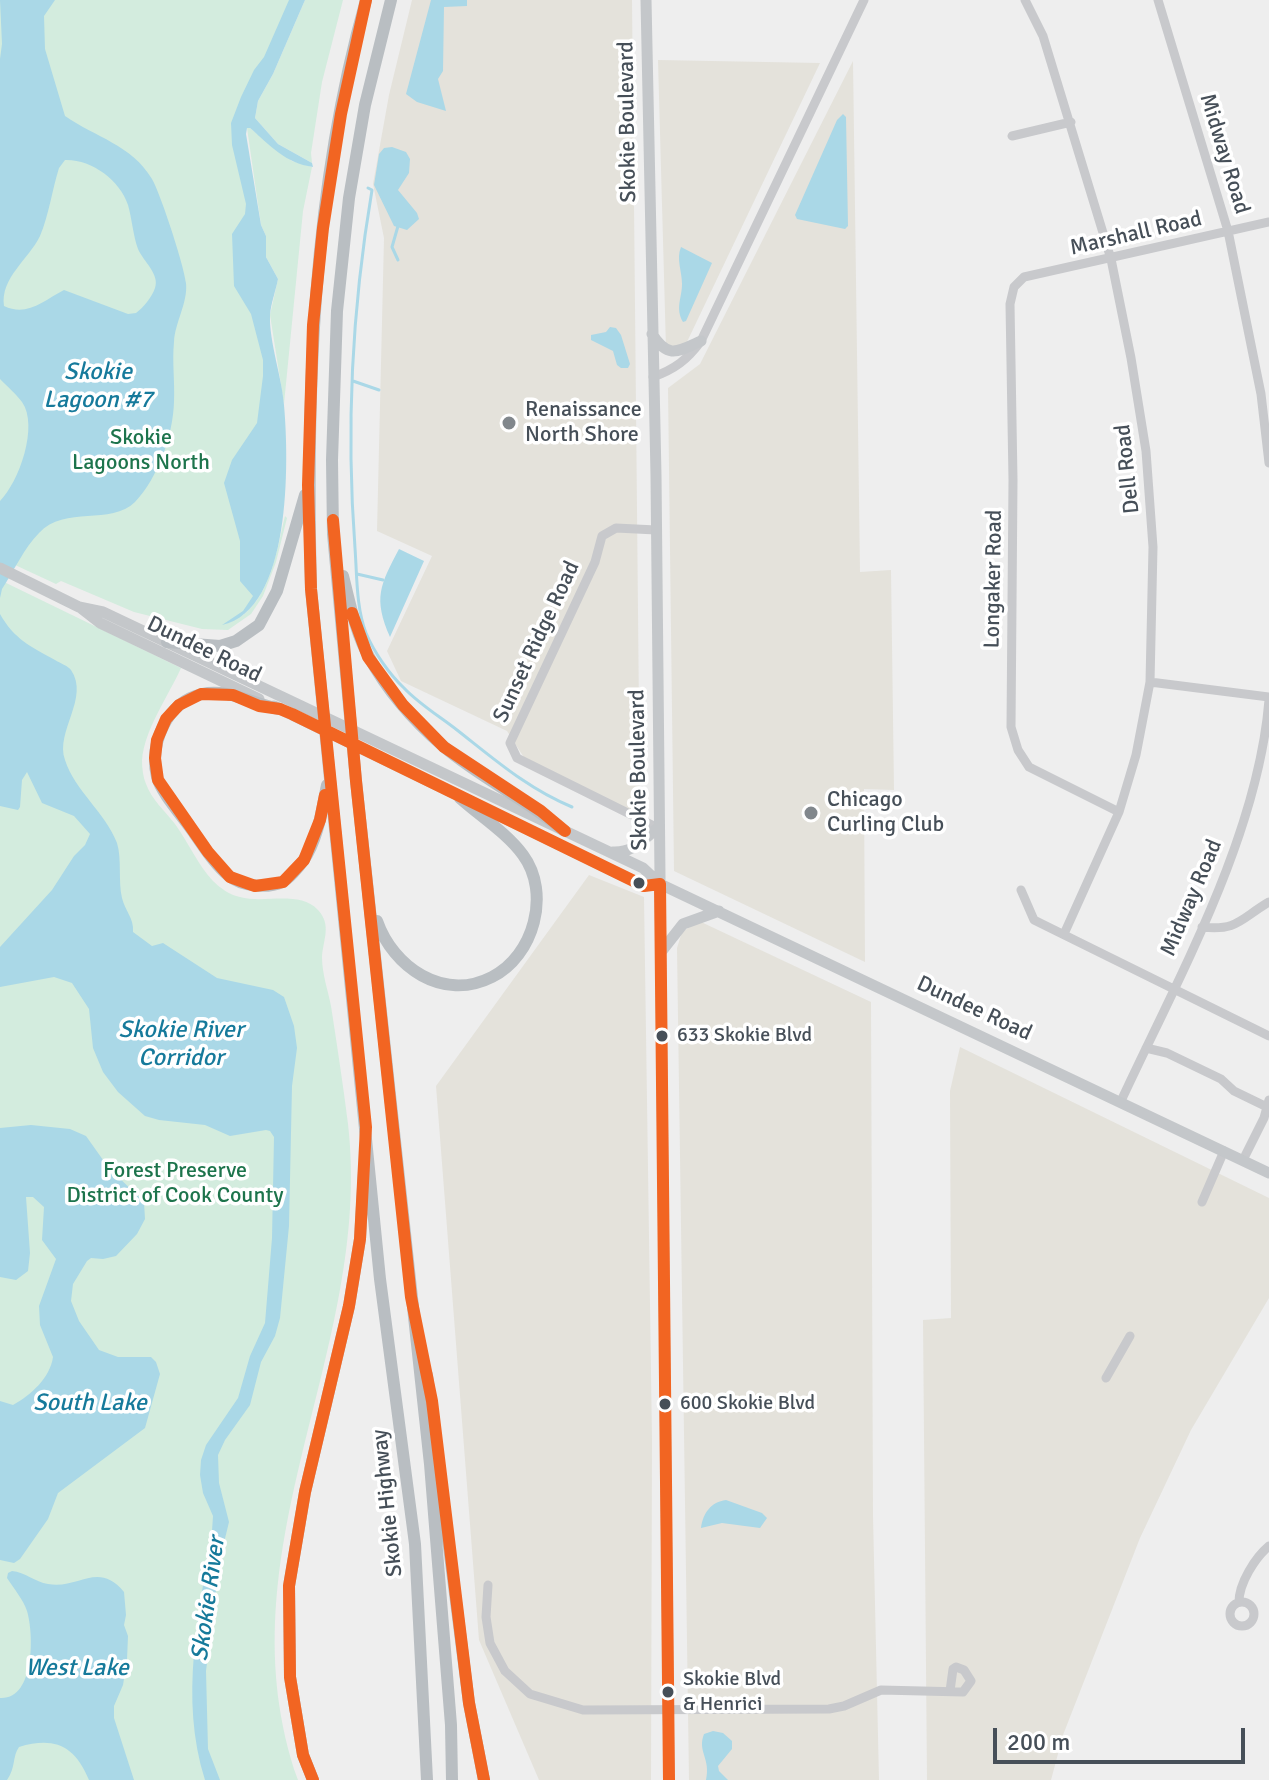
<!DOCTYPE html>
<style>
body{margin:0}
#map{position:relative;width:1269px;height:1780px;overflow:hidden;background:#eee;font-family:Signika,sans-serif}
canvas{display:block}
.scale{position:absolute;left:993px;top:1728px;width:252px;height:36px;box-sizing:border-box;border:4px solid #464f58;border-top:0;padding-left:10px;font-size:24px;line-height:28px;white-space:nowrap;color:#464f58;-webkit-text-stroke:6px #fff;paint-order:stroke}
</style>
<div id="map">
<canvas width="1269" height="1780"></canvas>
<div class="scale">200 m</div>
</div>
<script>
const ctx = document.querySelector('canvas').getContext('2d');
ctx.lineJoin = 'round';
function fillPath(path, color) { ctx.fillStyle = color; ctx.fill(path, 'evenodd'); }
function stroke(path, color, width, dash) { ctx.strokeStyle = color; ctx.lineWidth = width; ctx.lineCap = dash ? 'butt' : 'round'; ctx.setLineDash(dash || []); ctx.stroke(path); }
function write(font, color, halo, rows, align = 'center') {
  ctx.font = font + ' Signika,sans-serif'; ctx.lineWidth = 7; ctx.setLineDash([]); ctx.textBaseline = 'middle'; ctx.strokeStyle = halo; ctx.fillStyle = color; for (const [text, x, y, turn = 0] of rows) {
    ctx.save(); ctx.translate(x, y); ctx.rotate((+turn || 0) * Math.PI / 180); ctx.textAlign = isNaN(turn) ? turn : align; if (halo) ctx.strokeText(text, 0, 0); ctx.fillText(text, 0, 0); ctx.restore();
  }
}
fillPath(new Path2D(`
 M412 0H632L640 815 525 759 507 731 401 681 387 651 432 556 377 531 384 238 373 184 389 95Z
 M658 60 820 63 686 344 666 349Z
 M853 61 860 572 891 570 894 790 864 789 865 962 674 871 668 388 700 364Z
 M589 875 644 897 652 1440 651 1780H539L479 1640 436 1086Z
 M699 921 871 1002 873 1516 879 1780H689L677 948 682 932Z
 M960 1047 1269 1198V1298L1191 1430 1140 1538 1063 1735 1051 1780H927L923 1320 951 1318 950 1091Z`), '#e4e2db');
fillPath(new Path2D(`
 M0 0H295L236 132 279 398 259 590 242 616C271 594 277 549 285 516L287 518 276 562 263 596 251 614 228 630 202 629 134 612 61 581 56 584 0 558Z
 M305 0H343L322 82 311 153 312 163 278 144 255 118 258 101 273 74Z
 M247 128H250L292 161 312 167 303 211 284 404 270 315 278 279 266 257V236L261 225Z
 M0 580 181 668C168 697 145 728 142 760 142 768 143 777 146 784 152 800 165 811 175 824 188 842 198 865 213 881 220 888 230 895 240 897 264 904 299 890 318 910 332 925 323 940 322 957 322 974 328 990 331 1006 337 1045 343 1084 348 1124 374 1352 218 1551 298 1780H0Z`), '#d3ecde');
fillPath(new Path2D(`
 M0 0H55L44 16 45 49 65 116C95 137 132 145 152 179 161 195 184 265 186 283 188 303 175 322 174 342 172 362 175 382 174 402 173 435 158 478 135 502 111 526 65 505 39 533 24 548 14 571 2 589L0 598V501C19 482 39 426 22 402 16 394 7 386 0 379V59L2 44ZM65 160C91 159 120 180 128 205 132 219 133 235 138 249 143 261 160 274 155 288 152 297 143 308 136 313L128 314 64 290C43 301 27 317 4 306 0 278 29 259 40 236 49 215 52 190 59 168Z
 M289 0H305L273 74 258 101 255 118 278 144 312 163 313 167C285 163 271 146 250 128H247L246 134 261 225 266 236V257L278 279C276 290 271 303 270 315 269 342 282 377 284 405 289 461 292 610 222 625L243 611 253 596 240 581V541L224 483 232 460 257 423 263 376V360L251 314 234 286 232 234 245 214 246 204 232 145 231 123 241 97 254 70 264 57Z
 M431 0H467V6L444 7 443 71 438 79 446 111 417 102 406 94Z
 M843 114 846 117 848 226 845 229 797 219 795 215 837 120Z
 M392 147 406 152 410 159 409 173 398 190 417 213 419 219 407 230 394 226 374 185 379 154 384 148Z
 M681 247 712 263 686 321 683 322C675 308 682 298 682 284 682 271 676 259 681 247Z
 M610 327 616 328 621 335 630 364 628 368H621L617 365 613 351 591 340V335L606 332Z
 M399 549 424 561 390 637C373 598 380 585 399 549Z
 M0 614C14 639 31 647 55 660 60 663 68 666 71 670 90 698 55 731 65 760 75 791 105 812 117 843 122 859 118 881 122 898 125 911 134 918 133 932L152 946 163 943 217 978 273 990 284 997 294 1026 297 1048 292 1086 289 1226 280 1318 275 1336 261 1362 250 1405 225 1440 218 1455 219 1483 229 1522 220 1559 206 1671 208 1749 220 1780H205C179 1698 199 1613 212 1531L213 1516 203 1493 200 1475 201 1460 206 1445 238 1398 250 1356 265 1323 272 1238 274 1137 270 1131 266 1130 230 1136 205 1125 159 1120 145 1116 118 1092 103 1072 93 1048 89 1009 72 983 54 977 0 987V947L52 890 74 856 85 845 90 834 74 816 42 803 27 772 22 780 20 807 18 810 0 806Z
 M31 1125 70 1129 86 1136 108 1167 144 1202 145 1219 137 1234 116 1256 103 1259 91 1258 87 1261 73 1284 71 1301 79 1321 99 1350 118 1357H151L156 1362 160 1374 145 1428 58 1493 48 1519 20 1559 14 1563 0 1560V1401L13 1405C31 1395 50 1378 53 1357L40 1325 39 1306 56 1259 42 1240 44 1207 33 1197H26L30 1253 28 1271 16 1280 0 1277V1128Z
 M726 1500 762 1513 767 1518 760 1528 722 1523 701 1528C703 1513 711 1502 726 1500Z
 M12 1571C25 1572 35 1582 48 1584 78 1590 98 1560 124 1592L126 1615 124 1625 128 1636 127 1660 123 1685 114 1706V1718L134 1780H89C74 1744 53 1737 19 1747 12 1757 16 1767 7 1780H0V1698C35 1700 34 1634 27 1611 23 1599 14 1589 7 1578L8 1573Z
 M713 1731 723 1733 732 1741V1749L718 1766 719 1771 728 1780H706C711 1758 697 1752 704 1734Z`), '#aad8e7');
stroke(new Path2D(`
 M368 188 372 190C352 308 346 429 355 548 357 575 356 607 366 633 374 652 389 674 404 688 419 704 439 716 457 730 494 759 528 789 572 807
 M398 260 392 247 398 226
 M353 381 379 390
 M357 574 383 580`), '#aad8e7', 3);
stroke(new Path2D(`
 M1025 0 1043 36 1111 259 1131 358 1146 451 1153 547 1150 682 1136 755 1119 812 1064 934
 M1158 0 1228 231 1261 394 1269 463
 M1012 136 1071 122
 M653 377C675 369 687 360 701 341L864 0
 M656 530 616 528 602 536 595 562 510 743 517 758 658 828
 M1150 682 1269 697
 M1119 812 1029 767 1018 750 1011 727 1013 480 1010 304 1014 287 1024 277 1269 222
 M1021 890 1034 920 1269 1036
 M1202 927C1238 931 1240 919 1269 902
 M1146 1048 1167 1053 1221 1079 1234 1091 1269 1108
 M1121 1101C1178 978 1258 836 1269 700
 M1243 1160 1264 1118 1269 1100
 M1202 1202 1224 1151
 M1106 1378 1130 1336
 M488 1585 486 1617 490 1643 505 1671 530 1694 583 1710 829 1709 844 1706 881 1690 963 1692 971 1681 964 1670 956 1667 953 1669 950 1691
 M1239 1602C1239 1583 1255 1558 1269 1546
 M1230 1614a12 12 0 1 1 24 0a12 12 0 1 1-24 0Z`), '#c8c9cc', 9);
stroke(new Path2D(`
 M646 0 656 475 669 1780
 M652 334C668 359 677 352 701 341
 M0 568 79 607 103 612 643 868 660 884 1269 1173
 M82 609 100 623 259 699
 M274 706 644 886 660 884
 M613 852C634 853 643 839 658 828
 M661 952 683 924 719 911`), '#c4c7ca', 11);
stroke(new Path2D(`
 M366 0C312 191 306 392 311 589L380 1279 415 1544 427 1780
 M391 0 365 105 349 198 337 311 332 460 333 534 356 781 430 1464 451 1725 452 1780
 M343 576C350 603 355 632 369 657 387 690 415 722 443 746 480 778 526 799 563 830
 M167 642 220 646 236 641 259 625 277 591 305 495
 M280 709C254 705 229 688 202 694 167 702 149 743 157 777 161 793 184 818 194 833 204 847 215 865 229 876 241 886 267 889 282 882 288 880 299 867 303 861 318 840 322 809 327 785
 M377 921C393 967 443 1002 492 977 534 956 551 893 523 855 507 833 480 816 460 798
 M427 1375 469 1703 484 1780
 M313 1780 303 1755 290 1677 289 1586 305 1492 349 1306 360 1239 364 1171`), '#b9bec2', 12);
stroke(new Path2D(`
 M333 520 356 781 411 1297 432 1401 469 1703 484 1780
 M352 613 368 657 403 705 444 747 541 811 565 831
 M325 795 320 820 304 860 283 882 255 886 230 877 208 852 158 780 155 758 157 740 166 719 179 705 201 694 233 695 259 706 280 709 292 714 644 886 660 884
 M660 884 669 1780
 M313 1780 303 1755 290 1677 289 1586 305 1492 349 1306 360 1239 366 1127 311 589 308 485 313 325 323 228 341 114 366 0`), '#f26522', 12);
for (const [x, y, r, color] of [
 [509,423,8,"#81878c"],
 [811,813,8,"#81878c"],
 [639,883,7,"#464f58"],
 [662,1036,7,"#464f58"],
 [665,1404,7,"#464f58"],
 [668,1692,7,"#464f58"]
]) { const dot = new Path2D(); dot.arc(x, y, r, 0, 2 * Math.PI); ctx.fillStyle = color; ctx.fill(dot); stroke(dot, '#fff', 3); }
write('20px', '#464f58', '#fff', [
 ["633 Skokie Blvd",677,1036],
 ["600 Skokie Blvd",680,1404],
 ["Skokie Blvd",683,1680],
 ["& Henrici",683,1705]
], 'left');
write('22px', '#464f58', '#fff', [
 ["Skokie Boulevard",628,122,-91],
 ["Midway Road",1224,154,73],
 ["Marshall Road",1136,234,-13],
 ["Dell Road",1128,469,-96],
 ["Longaker Road",994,579,-89],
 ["Sunset Ridge Road",537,642,-65],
 ["Dundee Road",204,650,26],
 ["Skokie Boulevard",639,770,-91],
 ["Midway Road",1192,898,-67],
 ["Dundee Road",974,1009,25],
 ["Skokie Highway",388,1503,-96]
]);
write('22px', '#464f58', '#fff', [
 ["Renaissance",525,410],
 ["North Shore",525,435],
 ["Chicago",827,800],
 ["Curling Club",827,825]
], 'left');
write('22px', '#1d744c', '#fff', [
 ["Skokie",141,438],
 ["Lagoons North",141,463],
 ["Forest Preserve",175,1171],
 ["District of Cook County",175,1196]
]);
write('italic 24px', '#167a9b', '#fff', [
 ["Skokie",98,373],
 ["Lagoon #7",98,401],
 ["Skokie River",181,1031],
 ["Corridor",181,1059],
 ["South Lake",90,1404],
 ["Skokie River",209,1599,-82],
 ["West Lake",77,1669]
]);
</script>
